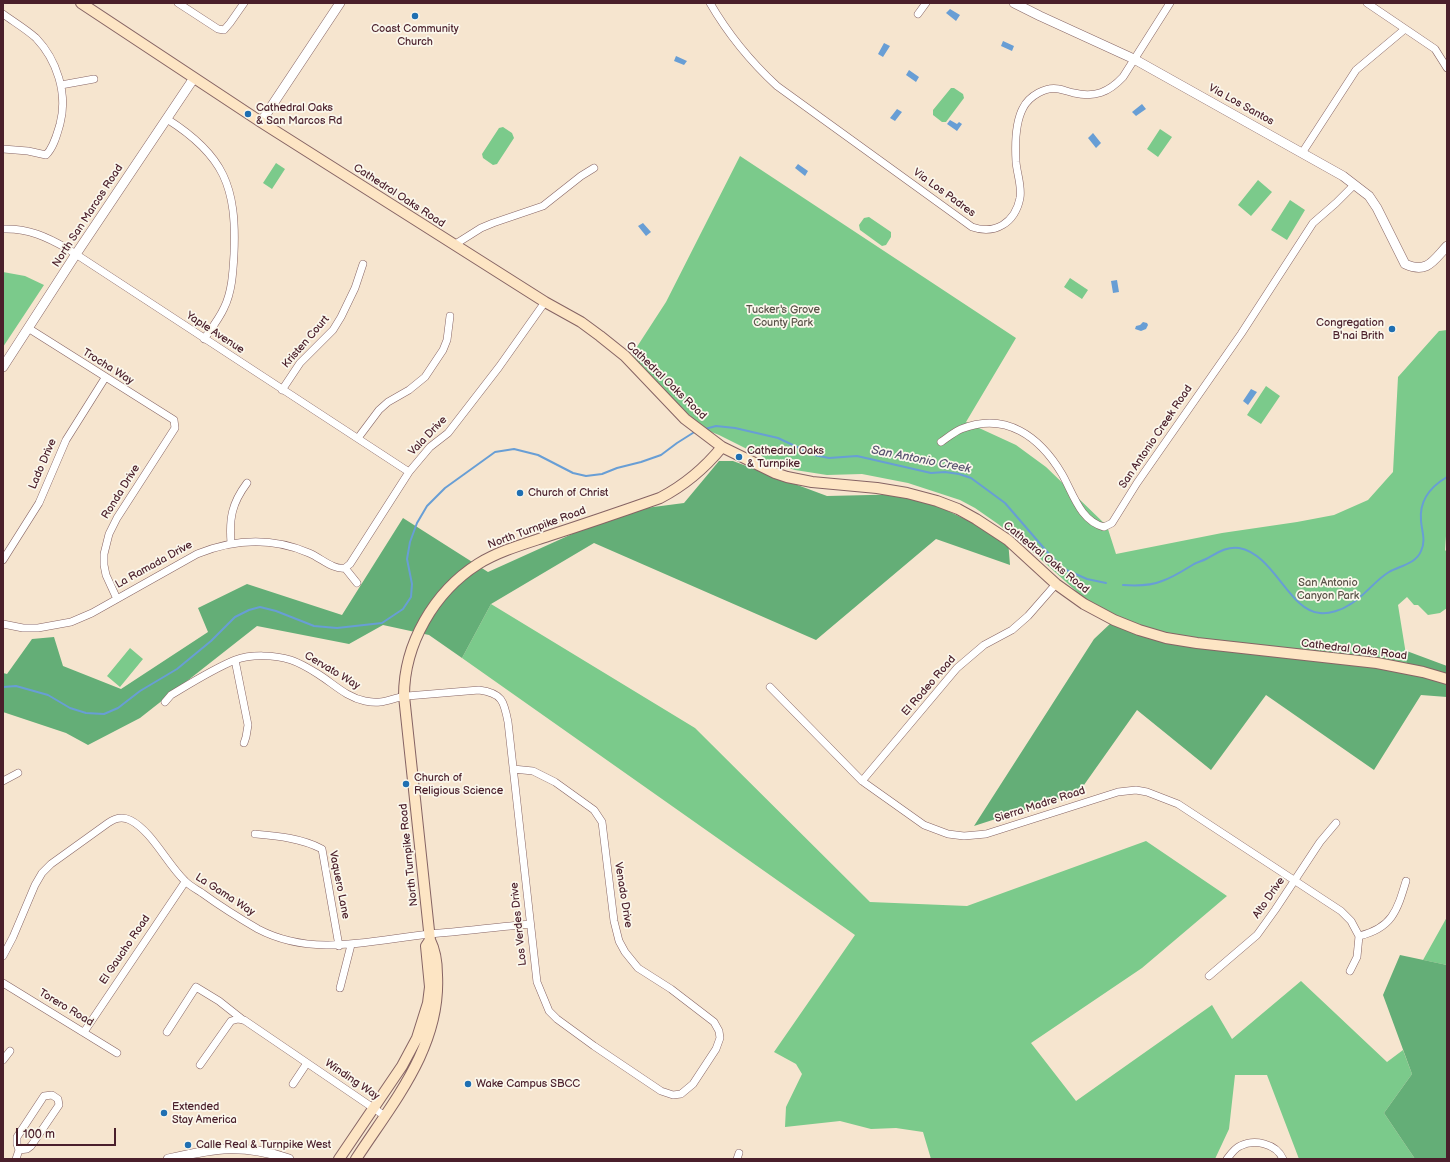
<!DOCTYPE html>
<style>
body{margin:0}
#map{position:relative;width:1450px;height:1162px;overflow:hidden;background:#f6e5cf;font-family:"Balsamiq Sans",sans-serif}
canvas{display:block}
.frame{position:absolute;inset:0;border:4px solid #4a1f2b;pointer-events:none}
.scale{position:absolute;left:16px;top:1128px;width:100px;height:18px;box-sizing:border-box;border:2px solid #4a1f2b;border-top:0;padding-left:5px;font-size:12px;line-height:14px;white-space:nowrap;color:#4a1f2b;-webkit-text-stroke:3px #fbf7ec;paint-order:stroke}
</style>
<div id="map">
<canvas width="1450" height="1162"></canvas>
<div class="frame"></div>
<div class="scale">100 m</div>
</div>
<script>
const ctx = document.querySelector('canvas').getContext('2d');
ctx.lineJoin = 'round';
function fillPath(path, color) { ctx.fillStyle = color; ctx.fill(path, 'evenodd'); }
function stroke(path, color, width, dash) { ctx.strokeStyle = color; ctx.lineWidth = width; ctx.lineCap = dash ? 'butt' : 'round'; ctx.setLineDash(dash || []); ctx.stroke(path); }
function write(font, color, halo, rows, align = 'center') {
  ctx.font = font + ' "Balsamiq Sans",sans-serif'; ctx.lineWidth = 3.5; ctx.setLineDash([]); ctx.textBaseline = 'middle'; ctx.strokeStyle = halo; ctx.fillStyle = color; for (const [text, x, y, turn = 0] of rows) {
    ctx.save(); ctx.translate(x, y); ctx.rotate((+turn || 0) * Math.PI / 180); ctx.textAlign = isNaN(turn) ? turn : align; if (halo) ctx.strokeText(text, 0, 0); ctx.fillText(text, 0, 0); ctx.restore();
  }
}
fillPath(new Path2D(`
 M951 88H954L963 94 964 98 946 122H942L933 115V110Z
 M503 127 512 133 514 138 497 164 493 165 483 158 482 154 499 128Z
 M1160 129 1172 137 1158 157 1147 149Z
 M740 156 1016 338 966 422 1016 445 1046 467 1107 526 1116 554 1222 533 1297 522 1334 515 1368 500 1393 472 1398 377 1439 331 1447 330V521L1445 551 1447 549V608L1440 613 1428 615 1418 605H1414L1407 597 1398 605 1409 673 1196 647 1084 607 1076 591 1024 544 998 524 975 508 960 500 908 483 862 474 827 475 795 470 767 461 760 454V452L757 454 719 435 704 429 698 424 631 356 666 302Z
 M276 163 285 169 272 189 263 183Z
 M1258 180 1272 192 1251 216 1238 205Z
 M1290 200 1305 210 1287 240 1271 230Z
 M869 217 891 232V237L886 245 882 246 860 230 859 225 864 218Z
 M3 272 25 276 44 285 3 347Z
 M1070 278 1088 290 1082 299 1064 287Z
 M1266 386 1280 396 1261 424 1247 415Z
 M491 604 695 728 870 902 967 906 1146 841 1227 896 1142 968 1031 1043 1076 1101 1212 1005 1232 1039 1301 981 1387 1062 1403 1050 1412 1074 1384 1113 1415 1159H1299L1267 1075H1235L1229 1129 1215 1159H931L923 1132 896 1128 871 1129 840 1121 785 1127 786 1107 802 1074 796 1064 774 1052 855 935 462 658Z
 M130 648 143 659 120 687 107 676Z
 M1447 917V965L1423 960Z`), '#7bca8b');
fillPath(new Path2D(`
 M719 461H733L827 496 913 494 1008 540 1010 565 936 539 816 640 594 543 491 604 462 658 429 635 383 625 349 644 257 626 140 718 88 745 66 733 3 712V673L7 674 32 639 54 637 63 666 121 689 208 632 198 608 247 584 342 615 403 518 488 572 623 511 684 503Z
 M1112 622 1127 629 1306 659 1409 672 1404 650 1447 666V697L1421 695 1374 770 1266 695 1211 770 1137 710 1079 792 974 826 1094 639Z
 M1400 955 1447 965V1159H1415L1384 1113 1412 1074 1383 995Z`), '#64ae77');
fillPath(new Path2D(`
 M950 9 960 15 956 21 946 13Z
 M1003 41 1014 46 1012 51 1001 46Z
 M884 43 890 46 883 57 878 54Z
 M676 56 687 61 684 65 674 61Z
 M909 70 919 77 916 82 906 75Z
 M1142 104 1146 109 1136 116 1132 112Z
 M897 109 902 112 895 121 890 118Z
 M950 120 957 124 959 122 962 124 957 131 947 124Z
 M1093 133 1101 143 1096 148 1088 138Z
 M798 164 808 171 805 176 795 168Z
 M643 223 651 232 646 236 638 226Z
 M1117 280 1119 292 1113 293 1111 281Z
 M1143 322 1147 323 1148 325 1146 329 1141 331 1135 329 1136 326 1140 325Z
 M1251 389 1257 392 1248 405 1243 401Z`), '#689ed5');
stroke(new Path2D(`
 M705 429 716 426 735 428 778 438 814 455 829 458 857 456 931 473 945 472 959 474 971 478 1005 503 1049 554 1064 569 1087 579 1106 583
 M1123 585C1136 586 1150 586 1162 581 1174 577 1184 570 1194 564 1198 562 1202 561 1206 559 1216 554 1226 546 1239 548 1274 554 1289 611 1320 613 1329 614 1342 610 1349 605 1364 597 1374 581 1389 572 1399 566 1416 564 1421 551 1426 541 1422 532 1421 521 1419 501 1430 487 1447 477
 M3 687 16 686 48 695 70 708 86 713 104 714 118 708 140 691 177 669 211 641 235 617 249 610 260 607 276 611 314 626 337 628 382 623 403 609 411 597 412 584 407 559 410 542 417 523 427 506 445 488 495 452 514 449 538 455 573 473 586 476 602 474 617 468 641 462 661 455 677 443 696 431`), '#689ed5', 2);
const minor = new Path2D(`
 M178 3 218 29 224 30 230 23 244 3
 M710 3C728 34 751 62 777 86L972 227C995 235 1015 223 1020 198 1022 186 1017 174 1016 162 1015 145 1015 123 1023 108 1029 96 1046 86 1059 89 1064 90 1069 92 1074 93 1095 98 1109 92 1123 77L1170 3
 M1367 3 1435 49 1447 68
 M3 14C14 22 26 29 36 38 57 60 68 94 60 124 57 134 54 147 46 155L28 151 3 149
 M918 14 926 3
 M61 85 94 79
 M167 119C224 155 237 187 234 254 233 272 232 292 224 308 219 319 211 329 204 339
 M1302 153 1356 70 1405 29
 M3 229C28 228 47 237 68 249L409 472
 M454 245 481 228 493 223 543 206 581 176 594 168
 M28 328 174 420 175 428 117 518 109 534 104 554V565L106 575 117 599
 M282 390 300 363 333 330 341 317 355 288 363 264
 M358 438 379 410 388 402 409 390 425 377 443 350 447 340 450 316
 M941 442C947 438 954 432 961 429 1006 411 1040 437 1062 474 1073 493 1080 521 1104 527L1112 523 1137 483 1241 334 1313 223 1336 203 1354 185
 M231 543C229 518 232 503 247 483
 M3 560 39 503 66 440 105 378
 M345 568 350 564 409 472 430 447 448 433 499 367 545 302
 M345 568 357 583
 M3 624 23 628H38L71 622 92 613 197 554C234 539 272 537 309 553 321 558 333 570 345 568
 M235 660 248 725 246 737 244 743
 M770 687 862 781 924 825 948 834 964 836 986 834 1118 792 1136 790 1147 792 1178 804 1341 911 1351 921 1359 936 1357 957 1350 971
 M165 702 171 695C191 683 213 669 235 660 251 654 275 655 291 660 300 663 310 669 318 674 334 684 346 697 365 701 384 705 390 698 407 696 431 694 455 692 479 690 502 693 504 701 508 722L537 982 549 1011 557 1019 594 1046 661 1091 673 1095 681 1094 693 1084 716 1049 720 1038 719 1031 714 1022 671 989 638 968 625 952 619 941 614 921 602 822 594 810 555 782 533 771 513 769
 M3 781 18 773
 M862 781 957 668 984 645 1012 630 1028 616 1056 584
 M255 834C277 836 301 838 322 849L339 946
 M1359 936C1392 928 1397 911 1406 881
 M3 956 13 937 35 885 42 873 51 864 108 823C115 818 122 816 130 820 152 831 167 864 185 881 190 886 196 889 202 893 220 906 239 918 258 929 313 958 373 940 430 934 464 931 497 927 530 924
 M1209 976 1257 935 1275 910 1320 842 1336 823
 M3 983 117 1053
 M340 988 351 945
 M84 1032 185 882
 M167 1032 196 987 219 1001 243 1020
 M3 1060 10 1051
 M200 1065 231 1021 238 1019 244 1020 385 1116
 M293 1084 307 1063
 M16 1159 19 1150 17 1144V1137L44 1096 52 1095 58 1099 59 1105 31 1146 27 1149 19 1150
 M737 1159 739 1153
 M1227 1159C1230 1155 1235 1148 1240 1146 1254 1139 1276 1143 1283 1159`);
const tertiary = new Path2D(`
 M1014 3 1040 16 1134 59 1343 176 1369 196 1377 208 1405 264C1427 274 1433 261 1447 246
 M261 122 340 3
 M3 367 76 254 194 78
 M168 1159C215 1148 242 1143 289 1159`);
const secondary = new Path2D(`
 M81 3 261 122 545 302 581 322 600 336 625 356 685 419 722 447 775 473 787 477 812 482 877 488 907 493 937 501 958 509 976 519 1008 540 1056 584 1084 604 1114 620 1139 630 1166 638 1197 643 1377 663 1423 672 1447 679
 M339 1159 402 1066 417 1038 428 1003 430 987 426 946 430 940
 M356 1159C393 1102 441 1047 437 975 437 964 435 950 430 940L404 696C404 644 434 592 478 564 499 551 524 544 548 536 585 524 623 511 660 498 685 485 704 469 722 447`);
stroke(minor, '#866464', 8);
stroke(tertiary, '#866464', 10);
stroke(secondary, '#866464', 12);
stroke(minor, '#fff', 7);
stroke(tertiary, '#fff', 9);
stroke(secondary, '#fde5c4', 10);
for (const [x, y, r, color] of [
 [415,16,4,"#1f6fb2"],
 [248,114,4,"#1f6fb2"],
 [1392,329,4,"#1f6fb2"],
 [739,457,4,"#1f6fb2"],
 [520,493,4,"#1f6fb2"],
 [406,784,4,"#1f6fb2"],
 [468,1084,4,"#1f6fb2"],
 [164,1113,4,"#1f6fb2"],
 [188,1145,4,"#1f6fb2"]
]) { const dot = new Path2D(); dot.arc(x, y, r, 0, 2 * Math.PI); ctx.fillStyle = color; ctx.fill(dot); stroke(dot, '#fbf7ec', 1.5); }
write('11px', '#4a1f2b', '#fbf7ec', [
 ["Coast Community",415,29,"center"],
 ["Church",415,42,"center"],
 ["Cathedral Oaks",256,108],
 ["& San Marcos Rd",256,121],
 ["Congregation",1384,323,"right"],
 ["B'nai Brith",1384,336,"right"],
 ["Cathedral Oaks",747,451],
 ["& Turnpike",747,464],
 ["Church of Christ",528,493],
 ["Church of",414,778],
 ["Religious Science",414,791],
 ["Wake Campus SBCC",476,1084],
 ["Extended",172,1107],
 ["Stay America",172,1120],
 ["Calle Real & Turnpike West",196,1145]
], 'left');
write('11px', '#4a1f2b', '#fbf7ec', [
 ["Via Los Santos",1241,105,29],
 ["Via Los Padres",944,193,36],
 ["Cathedral Oaks Road",399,196,33],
 ["North San Marcos Road",88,216,-57],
 ["Yaple Avenue",215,333,33],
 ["Kristen Court",306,342,-49],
 ["Trocha Way",108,367,32],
 ["Cathedral Oaks Road",666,381,44],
 ["Vala Drive",428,436,-46],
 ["San Antonio Creek Road",1156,437,-56],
 ["Lado Drive",43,464,-67],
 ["Ronda Drive",121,492,-58],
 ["North Turnpike Road",537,528,-20],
 ["Cathedral Oaks Road",1046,558,39],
 ["La Ramada Drive",154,565,-29],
 ["Cathedral Oaks Road",1354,650,7],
 ["Cervato Way",332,671,31],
 ["El Rodeo Road",929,686,-49],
 ["Sierra Madre Road",1040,805,-18],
 ["North Turnpike Road",409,855,-96],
 ["Vaquero Lane",339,885,79],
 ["La Gama Way",225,895,33],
 ["Venado Drive",623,895,81],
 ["Alto Drive",1269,898,-55],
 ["Los Verdes Drive",519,924,-96],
 ["El Gaucho Road",125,950,-56],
 ["Torero Road",66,1008,31],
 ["Winding Way",352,1080,34]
]);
write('11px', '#595248', '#fbf7ec', [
 ["Tucker's Grove",783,310],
 ["County Park",783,323],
 ["San Antonio",1328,583],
 ["Canyon Park",1328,596]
]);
write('italic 12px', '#56526f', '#fbf7ec', [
 ["San Antonio Creek",921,460,11]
]);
</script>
